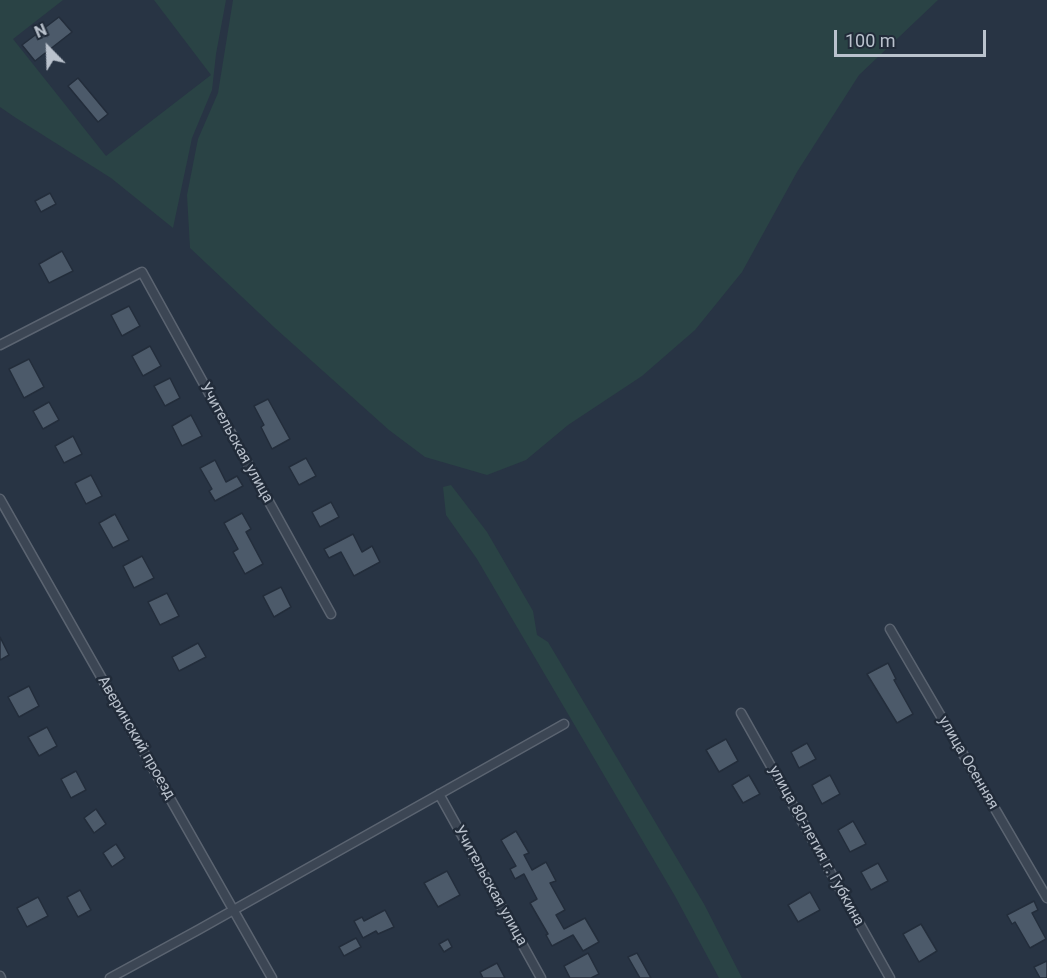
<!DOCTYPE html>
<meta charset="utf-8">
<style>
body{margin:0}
#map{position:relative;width:1047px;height:978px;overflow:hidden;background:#283444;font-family:Roboto,sans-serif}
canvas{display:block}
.north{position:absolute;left:18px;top:18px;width:60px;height:60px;-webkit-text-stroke:4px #212b39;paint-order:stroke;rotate:337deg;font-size:16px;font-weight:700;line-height:24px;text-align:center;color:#bac2cd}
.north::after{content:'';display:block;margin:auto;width:21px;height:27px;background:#bac2cd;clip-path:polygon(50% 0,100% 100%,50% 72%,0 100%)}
.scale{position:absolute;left:834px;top:30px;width:152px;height:27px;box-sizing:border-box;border:3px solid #bac2cd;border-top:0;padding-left:8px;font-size:18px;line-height:21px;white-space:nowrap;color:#bac2cd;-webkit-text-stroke:4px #212b39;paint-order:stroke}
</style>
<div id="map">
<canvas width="1047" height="978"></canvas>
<div class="north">N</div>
<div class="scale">100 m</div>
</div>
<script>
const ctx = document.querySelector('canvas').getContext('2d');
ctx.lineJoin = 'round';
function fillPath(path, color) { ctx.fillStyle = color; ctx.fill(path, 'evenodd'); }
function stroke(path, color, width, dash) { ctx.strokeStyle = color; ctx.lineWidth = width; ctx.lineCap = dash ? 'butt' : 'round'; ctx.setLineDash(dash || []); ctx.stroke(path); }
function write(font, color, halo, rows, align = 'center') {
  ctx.font = font + ' Roboto,sans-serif'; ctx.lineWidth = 5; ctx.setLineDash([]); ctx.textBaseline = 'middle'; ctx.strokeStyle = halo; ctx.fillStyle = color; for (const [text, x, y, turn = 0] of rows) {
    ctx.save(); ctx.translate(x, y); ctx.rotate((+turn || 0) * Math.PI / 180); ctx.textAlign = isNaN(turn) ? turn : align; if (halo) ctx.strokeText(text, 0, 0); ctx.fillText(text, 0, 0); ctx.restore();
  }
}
fillPath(new Path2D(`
 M0 0H63L13 39 106 156 211 75 154 0H226L216 54 212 90 192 138 173 228 111 178 16 118 0 107Z
 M233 0H938L859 75 797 172 742 272 695 330 642 376 568 425 526 460 487 475 425 457 389 430 275 328 190 248 187 195 198 139 218 93Z
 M451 485 487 532 533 611 537 635 548 642 704 904 742 978H719L675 896 477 559 446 515 443 487Z`), '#2a4345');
const building = new Path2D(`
 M59 17 72 32 35 61 22 45Z
 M78 78 108 114 98 122 68 86Z
 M50 193 56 204 41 212 35 201Z
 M62 251 73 271 49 283 39 264Z
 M129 306 140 326 122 336 111 315Z
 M150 346 161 366 143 376 132 356Z
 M29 359 44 387 24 398 9 369Z
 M170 378 180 398 165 406 154 386Z
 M268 399 290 439 272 449 261 427 264 425 254 406Z
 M49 402 59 420 43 429 33 411Z
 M191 415 202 436 182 446 172 426Z
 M73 436 82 454 64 463 55 446Z
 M306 458 316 476 299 485 289 467Z
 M215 460 226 482 237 476 243 486 215 501 209 491 212 489 200 468Z
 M91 475 102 496 86 504 75 483Z
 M331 502 339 517 320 527 312 512Z
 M242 513 251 529 246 532 263 564 245 574 233 552 238 549 224 523Z
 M115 514 129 540 113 548 99 523Z
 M353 534 362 552 372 546 380 562 354 576 341 552 329 558 324 549Z
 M142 556 154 578 134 588 123 566Z
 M281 587 291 607 274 617 263 596Z
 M167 593 179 616 160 625 148 602Z
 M0 637 9 655 0 660Z
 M198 643 206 657 179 671 172 657Z
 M888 663 896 679 894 680 913 714 897 723 867 674Z
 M29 686 39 706 19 717 8 697Z
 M47 727 57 746 39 756 28 737Z
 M726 739 738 761 719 772 706 750Z
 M807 743 816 759 799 768 791 752Z
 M76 771 86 790 71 798 61 779Z
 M749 775 760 794 743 803 732 785Z
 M830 775 840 794 822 804 812 785Z
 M96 809 106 824 94 833 84 818Z
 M853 821 866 844 850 852 838 830Z
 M516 831 529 853 524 855 532 870 546 862 556 881 550 883 565 910 556 915 564 929 585 918 599 942 583 951 573 935 552 946 546 935 548 934 530 903 537 899 524 874 515 879 510 869 516 866 501 840Z
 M116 844 125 858 112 867 103 853Z
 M878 863 888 881 871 890 861 872Z
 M447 871 460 895 438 907 424 883Z
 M80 890 91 910 78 917 67 897Z
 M810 892 820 910 798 922 788 905Z
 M38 897 48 916 27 927 17 908Z
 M1034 901 1038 910 1032 913 1046 939 1030 948 1015 922 1012 924 1007 915Z
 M385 910 394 927 378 934 376 931 363 938 354 921 362 917 364 921Z
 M921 924 937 951 919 962 903 934Z
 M356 938 361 947 344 956 339 947Z
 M448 939 452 947 444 952 439 944Z
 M588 953 599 974 591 978H570L564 966Z
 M637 953 651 978H640L628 957Z
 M1047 961V978H1040L1034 967Z
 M497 963 505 978H483L480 972Z`);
fillPath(building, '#4c5a6a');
stroke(building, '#232d3b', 1.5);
const street = new Path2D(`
 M0 345 142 272 331 614
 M0 499 272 978
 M890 629 1047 898
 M741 713 890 978
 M439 794 541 978
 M0 976 1 978
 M110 978 198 930 564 724`);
stroke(street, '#5b6471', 11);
stroke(street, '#3c4654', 8);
write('15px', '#bac2cd', '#212b39', [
 ["Учительская улица",236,443,61],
 ["Аверинский проезд",136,738,60],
 ["улица Осенняя",968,763,60],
 ["улица 80-летия г. Губкина",816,846,61],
 ["Учительская улица",490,886,61]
]);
</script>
